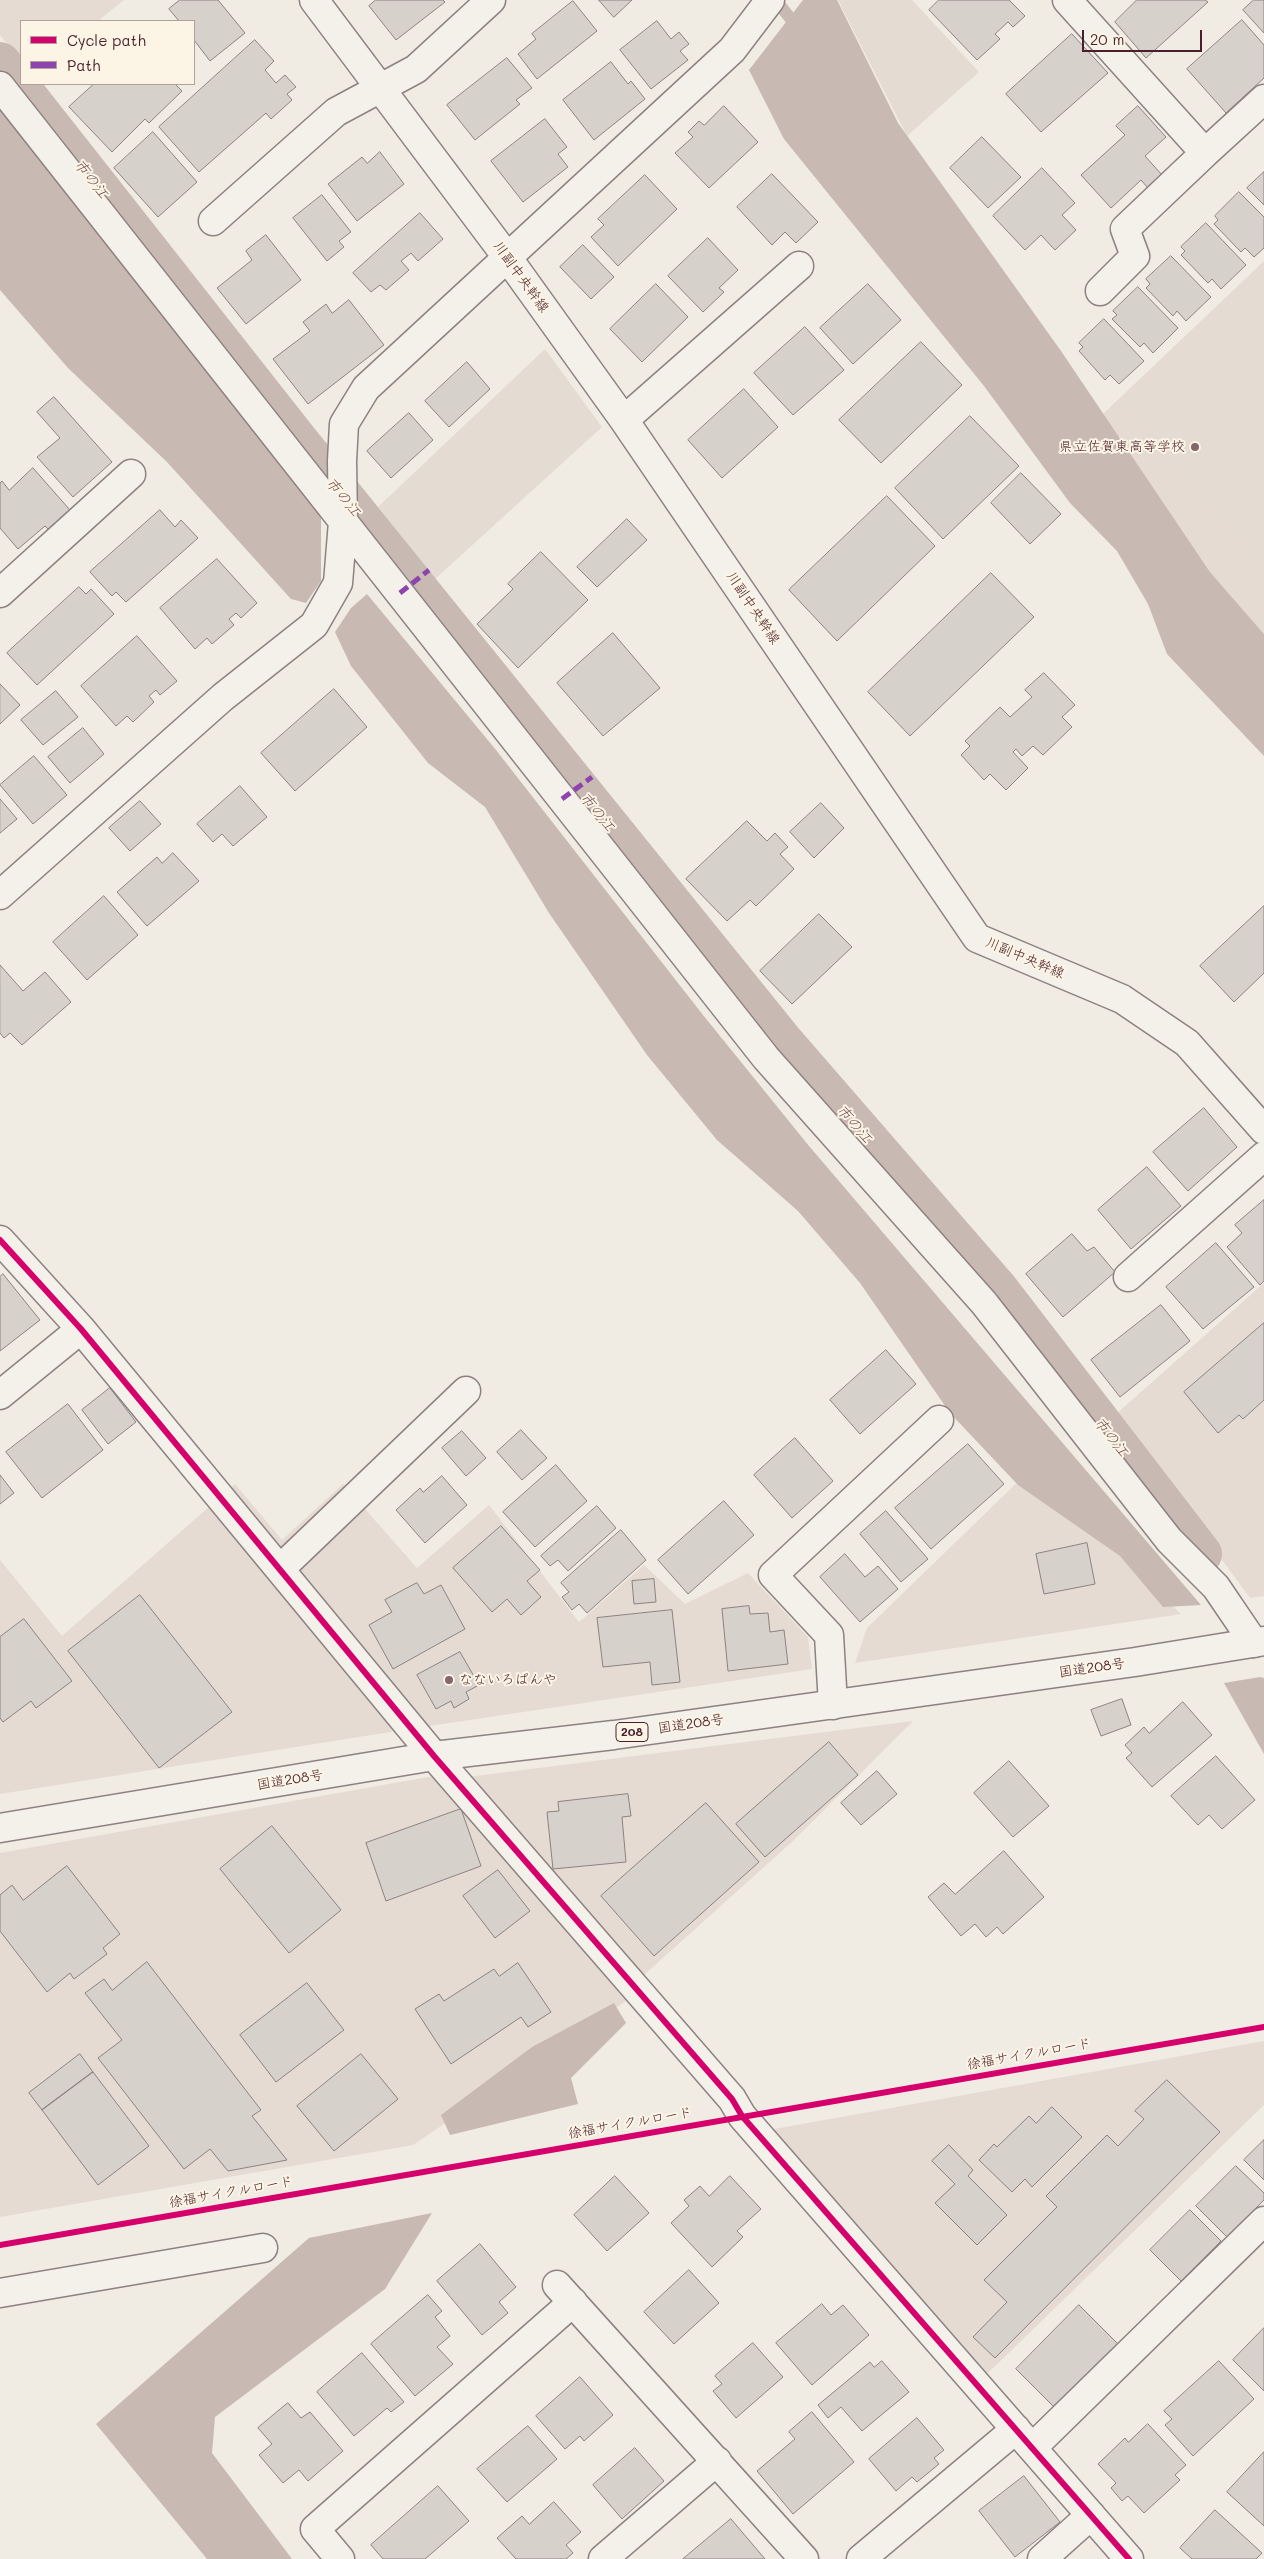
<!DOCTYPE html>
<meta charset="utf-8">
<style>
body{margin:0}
#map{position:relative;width:1264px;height:2559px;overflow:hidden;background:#f0ebe3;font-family:Mali,sans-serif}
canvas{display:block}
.legend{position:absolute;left:20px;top:20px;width:175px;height:65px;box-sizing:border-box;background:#fcf5e5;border:1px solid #b59f9b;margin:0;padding:6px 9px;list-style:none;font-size:15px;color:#4a1f2b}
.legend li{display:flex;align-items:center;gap:10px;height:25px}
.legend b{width:25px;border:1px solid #b59f9b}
.scale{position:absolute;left:1082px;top:30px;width:120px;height:22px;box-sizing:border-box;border:2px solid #4a1f2b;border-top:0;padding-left:6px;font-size:15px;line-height:18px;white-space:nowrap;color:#4a1f2b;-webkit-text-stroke:4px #fcf5e5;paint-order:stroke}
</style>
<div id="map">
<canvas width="1264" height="2559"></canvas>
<ul class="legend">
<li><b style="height:6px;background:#d6006c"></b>Cycle path</li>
<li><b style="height:6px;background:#8e44ad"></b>Path</li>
</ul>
<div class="scale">20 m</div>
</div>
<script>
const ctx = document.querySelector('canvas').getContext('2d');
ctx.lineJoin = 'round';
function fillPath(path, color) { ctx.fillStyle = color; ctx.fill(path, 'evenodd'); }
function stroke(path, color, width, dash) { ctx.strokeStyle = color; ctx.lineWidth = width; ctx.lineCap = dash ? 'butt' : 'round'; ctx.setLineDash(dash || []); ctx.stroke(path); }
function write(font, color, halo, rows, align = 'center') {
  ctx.font = font + ' Mali,"Klee One",sans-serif'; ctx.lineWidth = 4; ctx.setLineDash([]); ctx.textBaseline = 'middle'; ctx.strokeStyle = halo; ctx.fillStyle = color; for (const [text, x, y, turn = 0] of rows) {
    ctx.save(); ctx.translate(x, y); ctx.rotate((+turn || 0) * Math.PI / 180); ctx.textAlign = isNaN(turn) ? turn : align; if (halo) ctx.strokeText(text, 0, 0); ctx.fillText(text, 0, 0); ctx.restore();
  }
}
fillPath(new Path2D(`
 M0 0H124L98 21H21V63L0 35Z
 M1264 261V634L1210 572 1103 414Z
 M1264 1283V1596L1250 1598 1115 1415Z
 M1030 1470 1181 1614 855 1663 867 1628Z
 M235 1484 282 1540 343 1484 417 1568 489 1505 579 1622 644 1565 685 1604 748 1573 808 1637 812 1669 409 1729 0 1794V1560L62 1636Z
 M913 1721 793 1841 634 1984 459 1778Z
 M434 1776 626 2001 413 2145 0 2217V1853Z
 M1264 2041V2105L987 2374 769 2130Z`), '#e6dbd2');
fillPath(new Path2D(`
 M838 0H912L979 72 907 136Z
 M1264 273V562L1127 403Z
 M545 349 602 427 435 579 378 507Z`), '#e4dbd2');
fillPath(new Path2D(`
 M803 0H837L898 123 1061 351 1210 572 1264 634V756L1167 654 1148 604 1117 551 1070 503 984 386 784 139 749 70Z
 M0 107 321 513V581L306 603 291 599 167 462 68 368 0 290Z
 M367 594 496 750 703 1015 809 1146 1201 1605 1163 1607 1120 1556 1018 1485 950 1413 860 1283 798 1211 717 1140 647 1055 549 913 485 807 428 763 351 666 335 632 351 608Z
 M1260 1677 1264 1678V1754L1224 1683Z
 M614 2003 626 2023 571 2078 578 2104 450 2135 441 2115 532 2047Z
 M432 2213 385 2289 215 2417 212 2453 292 2559H207L96 2424 309 2238Z`), '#c9b9b3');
stroke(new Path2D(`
 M776 0 800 31`), '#c9b9b3', 12);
stroke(new Path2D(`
 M0 63 296 439 781 1040 998 1290 1201 1554`), '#c9b9b3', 42);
const building = new Path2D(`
 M180 0H218L245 33 210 61 194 40V21H179L169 9Z
 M376 0H443L445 2 396 40 369 6Z
 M599 0H632L614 17Z
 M939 0H1009L1025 16 1013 27 1008 22 995 34 1000 39 977 60 929 10Z
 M1137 0H1205L1208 2 1146 58 1115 22Z
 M1254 0H1264V33L1243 10Z
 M573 1 597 31 537 79 518 54 536 39 532 34Z
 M1242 20 1264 45V78L1226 113 1187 69Z
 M657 21 671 39 679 32 689 44 680 51 688 60 651 89 620 50Z
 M1072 34 1108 73 1041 132 1006 94Z
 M255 40 274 61 265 70 276 83 285 75 296 87 287 94 292 100 271 119 266 113 199 172 159 127Z
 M507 58 532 88 516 100 520 104 475 140 447 105Z
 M611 62 628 84 631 81 645 99 594 140 563 100Z
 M94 84H175L182 91 149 123 145 119 112 152 69 107Z
 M724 106 758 142 709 188 675 153 693 137 688 132 699 121 704 125Z
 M1138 106 1166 137 1145 156 1162 175 1148 188 1141 180 1111 208 1081 175 1125 135 1116 126Z
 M545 119 567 147 558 154 568 167 523 202 491 161Z
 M153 132 197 182 158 217 114 168Z
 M982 137 1021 177 988 208 950 168Z
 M380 152 404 184 357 221 328 184 362 157 367 163Z
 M1042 168 1075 203 1062 215 1076 230 1055 250 1041 235 1025 250 993 216Z
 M1264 172V205L1247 188Z
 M772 174 818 222 796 243 785 232 772 245 737 207Z
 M645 175 677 209 618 266 591 237 604 225 598 219Z
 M1239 192 1264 217V248L1254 257 1245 248 1241 252 1214 224 1218 220 1215 216Z
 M322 195 351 232 339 241 344 247 327 261 293 218Z
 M420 213 443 239 418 261 411 253 401 261 409 270 386 290 380 285 371 292 353 273Z
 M1206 223 1246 265 1221 289 1212 279 1208 283 1181 255 1185 251 1181 247Z
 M266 235 301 280 246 324 217 288 252 260 246 251Z
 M708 238 738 270 719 288 724 292 703 312 668 276Z
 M583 245 614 277 591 299 560 267Z
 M1171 256 1211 297 1186 321 1177 311 1173 316 1146 288 1150 284 1146 279Z
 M656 284 688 317 642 362 610 329Z
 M868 284 901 320 853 364 820 328Z
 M1138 287 1178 328 1153 353 1144 343 1140 347 1112 319 1117 315 1113 311Z
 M349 300 384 345 308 404 273 359 310 331 303 322 326 304 332 313Z
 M1104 319 1144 361 1119 384 1110 375 1105 380 1079 351 1083 347 1079 343Z
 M805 327 844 370 793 415 754 373Z
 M921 342 962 385 881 463 839 420Z
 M467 362 490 389 449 427 425 401Z
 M744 389 778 427 722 478 688 440Z
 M54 397 112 462 73 497 37 457 60 438 37 412Z
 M409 413 433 440 391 478 367 451Z
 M970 416 1019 466 943 539 895 488Z
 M33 468 70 510 48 529 45 526 18 549 0 528V483L2 481 9 490Z
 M1021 473 1061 514 1030 544 991 503Z
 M887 496 935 546 837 641 789 590Z
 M160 510 175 527 181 520 198 538 126 602 116 592 112 596 90 572Z
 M627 519 647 540 597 587 577 567Z
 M541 552 588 600 518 668 477 624 513 589 508 584Z
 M217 559 257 603 241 618 236 613 229 619 234 625 212 644 207 638 195 649 160 608Z
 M991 573 1034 617 910 736 868 692Z
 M79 587 86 594 91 589 114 614 37 685 7 653Z
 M613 633 660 688 603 736 557 683Z
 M137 636 177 681 160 695 156 690 149 696 154 702 133 722 127 716 116 726 81 686Z
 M1044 673 1075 705 1062 717 1072 727 1043 755 1033 746 1022 756 1016 749 1013 752 1028 768 1006 790 990 774 984 780 961 755 970 746 965 741 1000 707 1010 717 1032 697 1025 690Z
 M0 684 20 705 0 724Z
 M334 689 367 727 295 791 261 753Z
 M56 691 78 717 43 745 21 720Z
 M83 728 104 754 70 783 48 757Z
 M34 756 67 795 33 824 0 785Z
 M240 786 267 817 233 846 222 834 213 842 197 824Z
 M0 799 17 819 0 833Z
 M140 801 161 824 130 851 109 828Z
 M821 803 844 828 814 858 790 832Z
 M747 821 767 841 775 833 788 847 780 854 794 869 756 906 750 900 727 921 686 879Z
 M173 853 199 881 147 926 117 892 157 857 162 863Z
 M104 896 138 935 87 980 53 942Z
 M1264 906V973L1234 1002 1200 966Z
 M819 914 852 947 792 1004 760 971Z
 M0 965 23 991 45 972 71 1002 22 1045 10 1033 4 1038 0 1033Z
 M1204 1108 1237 1147 1188 1191 1153 1152Z
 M1147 1167 1181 1206 1131 1249 1098 1210Z
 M1264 1200V1281L1260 1285 1227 1247 1242 1233 1235 1225Z
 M1072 1234 1087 1251 1094 1247 1115 1272 1063 1317 1026 1274Z
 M1216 1243 1254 1287 1203 1329 1166 1287Z
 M3 1274 40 1320 0 1351V1277Z
 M1161 1305 1190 1341 1120 1397 1091 1360Z
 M1264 1323V1400L1243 1419 1239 1415 1218 1433 1184 1392Z
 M886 1350 916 1384 860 1434 830 1400Z
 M110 1388 136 1422 108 1444 82 1410Z
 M68 1404 103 1450 42 1498 6 1452Z
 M521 1430 547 1458 522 1480 497 1452Z
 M462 1431 486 1458 466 1476 442 1448Z
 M795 1438 833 1481 792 1518 754 1475Z
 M968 1444 1004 1484 931 1549 895 1508Z
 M556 1465 587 1501 535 1547 503 1512Z
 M0 1475 14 1493 0 1504Z
 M442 1476 467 1505 425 1543 396 1510 420 1488 423 1492Z
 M724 1501 754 1535 688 1594 658 1560Z
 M597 1506 616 1528 568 1571 558 1560 550 1566 541 1556Z
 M886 1511 928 1559 901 1582 860 1534Z
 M501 1526 540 1570 527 1581 541 1597 521 1615 507 1599 492 1612 453 1568Z
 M621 1530 646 1560 587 1613 579 1604 572 1610 562 1597 569 1592 561 1583Z
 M1087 1543 1095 1584 1044 1594 1036 1554Z
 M845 1554 865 1577 878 1566 898 1589 860 1622 820 1577Z
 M654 1579 656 1602 634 1604 632 1581Z
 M417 1583 424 1594 441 1585 465 1629 393 1669 369 1625 392 1612 385 1600Z
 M140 1595 232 1712 159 1768 68 1651Z
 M749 1606 750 1614 768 1613 770 1632 784 1630 788 1664 728 1671 722 1609Z
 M672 1610 680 1682 652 1685 650 1662 603 1667 597 1618Z
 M24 1619 72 1681 36 1708 31 1701 3 1722 0 1718V1637Z
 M460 1652 479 1685 466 1692 469 1699 454 1708 451 1701 436 1709 417 1675Z
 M1122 1699 1131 1725 1101 1736 1091 1710Z
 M1183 1702 1212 1735 1152 1787 1126 1758 1132 1753 1125 1745 1144 1727 1149 1733Z
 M829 1742 858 1775 765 1857 736 1824Z
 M1216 1756 1255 1800 1222 1829 1209 1815 1198 1825 1171 1796Z
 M1009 1761 1049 1806 1013 1837 974 1793Z
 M877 1771 897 1794 861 1825 841 1803Z
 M628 1794 631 1816 622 1817 626 1862 553 1869 547 1812 559 1811 558 1802Z
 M706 1803 759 1862 654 1956 601 1896Z
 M461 1809 481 1866 386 1901 366 1843Z
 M272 1826 341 1910 289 1953 220 1869Z
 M1004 1851 1044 1897 1003 1934 997 1927 986 1937 975 1924 961 1936 928 1897 944 1883 955 1894Z
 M67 1866 120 1934 103 1948 107 1954 74 1979 70 1973 47 1992 0 1931V1895L12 1885 23 1900Z
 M498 1870 530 1911 495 1938 463 1896Z
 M147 1962 261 2110 252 2116 287 2160 228 2171 210 2149 184 2169 98 2058 122 2040 85 1993 104 1979 112 1990Z
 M518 1963 551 2012 528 2027 521 2017 451 2064 415 2009 439 1994 444 2001 494 1969 499 1976Z
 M307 1983 344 2030 276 2082 240 2035Z
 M80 2054 93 2072 42 2110 29 2093Z
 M361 2054 398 2099 334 2151 297 2106Z
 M93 2072 149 2146 98 2185 42 2110Z
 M1167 2080 1220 2132 995 2358 973 2337 1007 2302 984 2280 1057 2207 1046 2196 1107 2135 1118 2146 1144 2119 1135 2111Z
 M1052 2107 1082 2137 1032 2187 1025 2179 1012 2192 979 2160 994 2144 997 2147 1029 2116 1036 2123Z
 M1264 2140V2180L1244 2160Z
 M949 2145 973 2170 968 2176 1007 2215 977 2245 935 2203 955 2184 932 2161Z
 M1236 2166 1264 2193V2200L1227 2237 1196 2206Z
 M615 2176 649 2213 607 2251 574 2215Z
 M730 2176 761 2209 737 2231 743 2237 712 2267 671 2223 689 2206 684 2200 700 2186 709 2196Z
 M1190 2210 1221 2241 1181 2281 1150 2250Z
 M480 2244 516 2287 499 2302 508 2313 482 2335 437 2281Z
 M689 2270 719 2303 674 2344 644 2312Z
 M428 2295 442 2311 435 2317 450 2336 437 2347 453 2364 415 2396 371 2344Z
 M822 2304 831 2315 843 2305 869 2335 812 2385 776 2343Z
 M1079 2305 1118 2344 1055 2408 1016 2369Z
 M1264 2328V2391L1233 2360Z
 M753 2343 783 2377 736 2418 713 2391 722 2384 715 2376Z
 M362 2353 404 2402 391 2412 387 2408 354 2436 317 2392Z
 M882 2361 909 2392 862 2431 841 2407 828 2418 818 2405 870 2362 874 2367Z
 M1219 2361 1254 2399 1193 2456 1165 2425 1172 2419 1164 2411Z
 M580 2377 613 2415 584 2441 580 2436 565 2449 536 2416Z
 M288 2403 301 2418 310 2412 343 2451 308 2481 299 2470 283 2483 259 2455 272 2444 258 2428Z
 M812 2412 854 2462 793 2514 757 2471 795 2439 789 2432Z
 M917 2418 944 2450 934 2458 939 2464 917 2482 912 2477 896 2491 869 2459Z
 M1148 2424 1186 2465 1175 2475 1180 2480 1144 2513 1128 2496 1122 2501 1111 2488 1116 2483 1098 2464 1125 2438 1128 2442Z
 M528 2426 557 2459 507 2502 477 2469Z
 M635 2448 664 2481 622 2519 593 2485Z
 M1264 2452V2526L1227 2492Z
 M1024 2476 1060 2522 1015 2557 979 2511Z
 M438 2486 469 2521 425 2559H383L371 2545Z
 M554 2502 581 2532 566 2545 573 2553 566 2559H516L497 2538 522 2516 529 2524Z
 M1215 2510 1262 2553 1256 2559H1192L1180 2548Z
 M731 2519 765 2559H683Z`);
fillPath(building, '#d7d1cc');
stroke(building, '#8d8281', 1);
const minor = new Path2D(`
 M314 0 507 257 624 420 977 938 1122 999 1187 1043 1264 1130
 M1067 0 1205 153 1264 99
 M0 86 766 1058 984 1303 1169 1540 1216 1587 1254 1643
 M213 221 336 112 416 69 491 0
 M1100 291 1135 256 1125 229 1205 153
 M624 420 799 266
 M0 593 131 474
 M0 895 223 697 314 625 338 583 343 522 342 461 344 424 366 388 732 50 770 0
 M0 1240 81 1329 434 1756 732 2099 742 2116 1129 2559
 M1128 1277 1264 1156
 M0 1395 81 1329
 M280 1569 466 1391
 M833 1705 829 1635 773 1575 939 1420
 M557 2285 804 2559
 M0 2293 263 2248
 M1032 2448 1264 2221
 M340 2559 315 2529 573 2302
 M603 2559 717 2461
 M861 2559 1016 2429
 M1042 2559 1091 2515`);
const highway = new Path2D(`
 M0 1828 434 1756 614 1735 1135 1662 1264 1641`);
stroke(minor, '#8d8281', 31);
stroke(highway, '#8d8281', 31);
stroke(minor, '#f4f1eb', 28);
stroke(highway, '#f4f1eb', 28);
stroke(new Path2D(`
 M400 593 429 570
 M562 799 592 777`), '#8e44ad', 5, [10, 5]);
stroke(new Path2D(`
 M0 1240 81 1329 434 1756 732 2099 742 2116 1129 2559
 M0 2245 1264 2027`), '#d6006c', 6);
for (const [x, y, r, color] of [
 [1195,447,5,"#84666b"],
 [449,1680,5,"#84666b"]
]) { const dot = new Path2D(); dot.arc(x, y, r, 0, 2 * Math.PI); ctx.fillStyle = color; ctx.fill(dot); stroke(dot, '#fcf5e5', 2); }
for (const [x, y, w] of [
 [632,1732,32]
]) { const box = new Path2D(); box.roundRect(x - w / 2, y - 9.5, w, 19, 4); ctx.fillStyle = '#fcf5e5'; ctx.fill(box); stroke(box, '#4a1f2b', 1); }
write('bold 12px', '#4a1f2b', null, [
 ["208",632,1732]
]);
write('14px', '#4a1f2b', '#fcf5e5', [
 ["川副中央幹線",521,277,54],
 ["川副中央幹線",753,608,56],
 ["川副中央幹線",1025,958,23],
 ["国道208号",1092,1668,-8],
 ["国道208号",691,1724,-8],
 ["国道208号",290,1780,-9],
 ["徐福サイクルロード",1029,2054,-10],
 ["徐福サイクルロード",630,2123,-10],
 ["徐福サイクルロード",231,2192,-10]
]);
write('14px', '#4a1f2b', '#fcf5e5', [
 ["県立佐賀東高等学校",1185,447],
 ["なないろぱんや",459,1680,"left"]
], 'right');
write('italic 15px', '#704d53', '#fcf5e5', [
 ["市の江",91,179,52],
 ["市の江",343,497,51],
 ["市の江",597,812,51],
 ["市の江",854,1124,49],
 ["市の江",1111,1437,52]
]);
</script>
